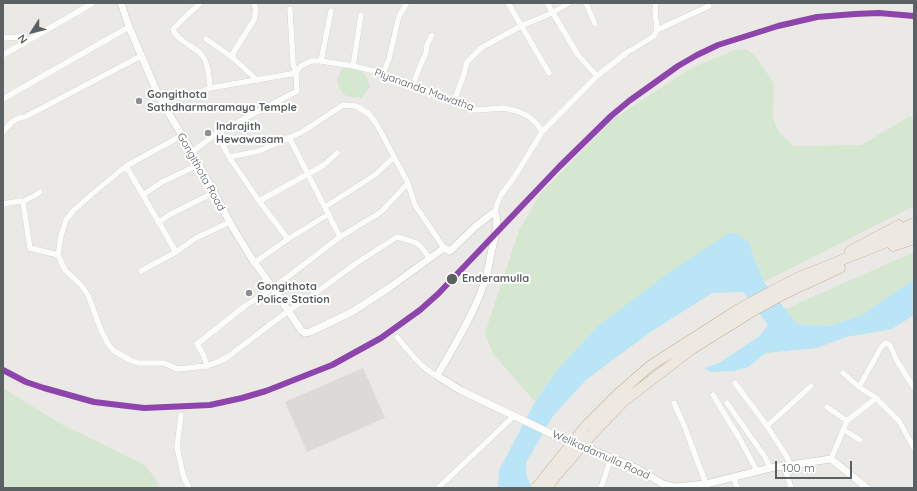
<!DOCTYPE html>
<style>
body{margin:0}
#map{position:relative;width:917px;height:491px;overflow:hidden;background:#ebe9e6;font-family:Quicksand,sans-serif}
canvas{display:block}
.frame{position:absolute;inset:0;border:4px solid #5b6063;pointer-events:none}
.north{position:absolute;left:12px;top:12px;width:40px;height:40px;-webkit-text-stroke:3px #fff;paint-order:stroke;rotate:234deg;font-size:11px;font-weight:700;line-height:16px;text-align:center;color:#5b6063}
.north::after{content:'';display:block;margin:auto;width:14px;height:18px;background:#5b6063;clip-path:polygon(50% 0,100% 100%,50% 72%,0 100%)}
.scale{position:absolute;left:775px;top:461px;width:77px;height:18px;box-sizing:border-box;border:2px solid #5b6063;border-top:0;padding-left:5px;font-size:12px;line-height:14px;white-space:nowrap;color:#5b6063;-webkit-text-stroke:3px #fff;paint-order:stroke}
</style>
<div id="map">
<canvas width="917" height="491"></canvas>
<div class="frame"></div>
<div class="north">N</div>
<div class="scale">100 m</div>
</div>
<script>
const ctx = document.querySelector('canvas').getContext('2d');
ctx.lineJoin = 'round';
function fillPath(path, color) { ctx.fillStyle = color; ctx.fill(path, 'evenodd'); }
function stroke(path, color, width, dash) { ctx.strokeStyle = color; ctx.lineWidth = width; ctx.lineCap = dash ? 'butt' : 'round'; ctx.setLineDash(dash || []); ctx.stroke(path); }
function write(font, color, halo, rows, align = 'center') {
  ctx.font = font + ' Quicksand,sans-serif'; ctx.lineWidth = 4; ctx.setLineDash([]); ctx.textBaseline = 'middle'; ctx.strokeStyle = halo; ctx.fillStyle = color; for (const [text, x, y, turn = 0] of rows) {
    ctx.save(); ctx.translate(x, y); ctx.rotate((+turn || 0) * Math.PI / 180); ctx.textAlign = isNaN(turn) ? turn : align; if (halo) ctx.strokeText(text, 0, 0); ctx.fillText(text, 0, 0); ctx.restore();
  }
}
fillPath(new Path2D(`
 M363 368 385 418 307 452 285 402Z`), '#dcdad7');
fillPath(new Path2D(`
 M746 49 755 56 774 83 773 117 778 131 794 146 861 145 910 116 914 119V206L764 282 748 241 598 326 558 369 535 402 493 354 485 333 519 230 540 194 613 119 693 67 735 50Z
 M345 67C349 67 361 70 364 73 367 75 368 82 370 86L361 99 360 97C356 97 351 98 347 96 336 91 334 74 345 67Z
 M914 252V279L862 315 830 326 797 324 785 309Z
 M3 388 61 424 145 465 158 482V488H3Z`), '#d6e7d1');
fillPath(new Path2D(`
 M735 233 748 241 764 282 797 324 830 326 862 315 914 279V315L892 329 846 337 817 348 766 353 748 367 734 371 711 372 704 368 719 363 758 337 768 325 743 292 712 293 649 333 586 380 553 416 526 463 527 478 533 488H499L498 485 499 470 535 402 558 369 598 326 675 268 728 234Z`), '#b9e5f6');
const minor = new Path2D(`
 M200 3 173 29C175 39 194 47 201 54 209 63 209 78 210 88
 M508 3 549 73
 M547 3 578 55 597 76
 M586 3 595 24
 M657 30 709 6
 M3 38 20 37 28 40
 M206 39 233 58 257 80
 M3 55 93 3
 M233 58V53L254 20 256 10 254 3
 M321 61 331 11
 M353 66 361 15
 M383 73 389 59 399 16 407 3
 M413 85 420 66 426 53 427 45 432 35
 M3 99 129 27
 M160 99 195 94 210 88 296 73 301 66 311 61H321L353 66 383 73 454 101 464 107 476 110 504 108 517 111 528 116 537 124 542 132
 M454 101 463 77 467 62 481 48 521 26 552 13 569 3
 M3 132C9 125 15 117 25 117L141 56
 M217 133 229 157 259 201 288 239 329 214
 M181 136 126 166 92 194 73 211 66 220 61 236 58 255 65 270 81 285 88 295 101 330 108 344 114 351 130 360 138 363H164L177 369 207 366 220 361 229 356 288 311 310 297 358 262 397 237C415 242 419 241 429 258
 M289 137 340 237
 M192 152 217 133 297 91 296 73 293 63 290 9
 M229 157 259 151 302 132 343 105 356 106 368 113 376 123 408 183 415 205 444 248
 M126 166 176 252
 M143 195 162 182 198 165
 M259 201 324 165 337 153
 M23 202C29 197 33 198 40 192
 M3 204 20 201 23 202 30 248 58 255
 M325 207 375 175 394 157
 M495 212 497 204 501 195 515 176 542 132 597 76 626 53 654 36 657 30 655 10 656 3
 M159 222 169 215 213 193
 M254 263 288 239
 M141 271 176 252 196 238 230 222
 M397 337C410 352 421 369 439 377
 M207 366 204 356 197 344 245 306 273 288 340 237 381 212 408 183
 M843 373 859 387 876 398 899 421 914 448
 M735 383 767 426
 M859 387 882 346 886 343 890 345 897 361 914 388
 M713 395 741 441 757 471
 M674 403 684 425 706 484
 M727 403 765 457 770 468
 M827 407 847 421
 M181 415 177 447 183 475 189 488
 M844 430 860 440
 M831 459 847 421 876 398
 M790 465 787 457 767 426 811 386
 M784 466 791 488
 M734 477 737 488
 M438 488 514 416
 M601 488 611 458`);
const tertiary = new Path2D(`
 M121 3 129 27 160 99 192 152 233 228 252 259 273 288 301 330 305 333 310 332 352 312 390 287 444 248 450 251 476 226 494 212H495C499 222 495 234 493 245 490 256 489 267 486 278 475 312 456 343 438 374L439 377 460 390 552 434 636 468 663 484 675 487 706 484 770 468 831 459 867 488`);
const motorway = new Path2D(`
 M895 232 914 223
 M893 246 914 239
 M850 251 899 225
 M778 288 797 278 914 231
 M784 294 840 268`);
stroke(minor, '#c7c7c7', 6);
stroke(tertiary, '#c7c7c7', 8);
stroke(motorway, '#c2ae94', 11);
stroke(minor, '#fcfcfb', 5.5);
stroke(tertiary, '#fcfcfb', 7);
stroke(motorway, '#eee9e0', 10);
const motorwayBridge = new Path2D(`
 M536 488 585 427 619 393 650 366 739 309 778 288
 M547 488 555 477 596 430 624 401 692 349 748 314 784 294`);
stroke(motorwayBridge, '#c2ae94', 11, []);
stroke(motorwayBridge, '#eee9e0', 10);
stroke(new Path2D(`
 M3 370 26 382 44 388 94 402 144 408 210 405 242 398 266 391 332 365 381 338 420 310 438 294 559 167 611 116 629 101 678 66 697 55 718 45 778 26 817 17 855 14 879 13 914 16`), '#8e44ad', 6);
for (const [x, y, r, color] of [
 [139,101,4,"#8d9091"],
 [208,133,4,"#8d9091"],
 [452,279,6,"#5b6063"],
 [249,293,4,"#8d9091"]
]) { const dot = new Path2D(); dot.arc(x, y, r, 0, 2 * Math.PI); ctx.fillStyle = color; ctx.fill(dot); stroke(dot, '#fff', 1.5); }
write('11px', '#5b6063', '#fff', [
 ["Piyananda Mawatha",424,90,20],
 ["Gongithota Road",201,172,61],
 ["Welikadamulla Road",601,455,24]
]);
write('bold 11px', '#5b6063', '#fff', [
 ["Gongithota",147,95],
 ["Sathdharmaramaya Temple",147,108],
 ["Indrajith",216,127],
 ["Hewawasam",216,140],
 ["Gongithota",257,287],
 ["Police Station",257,300]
], 'left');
write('bold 11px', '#5b6063', '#fff', [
 ["Enderamulla",462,279]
], 'left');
</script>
